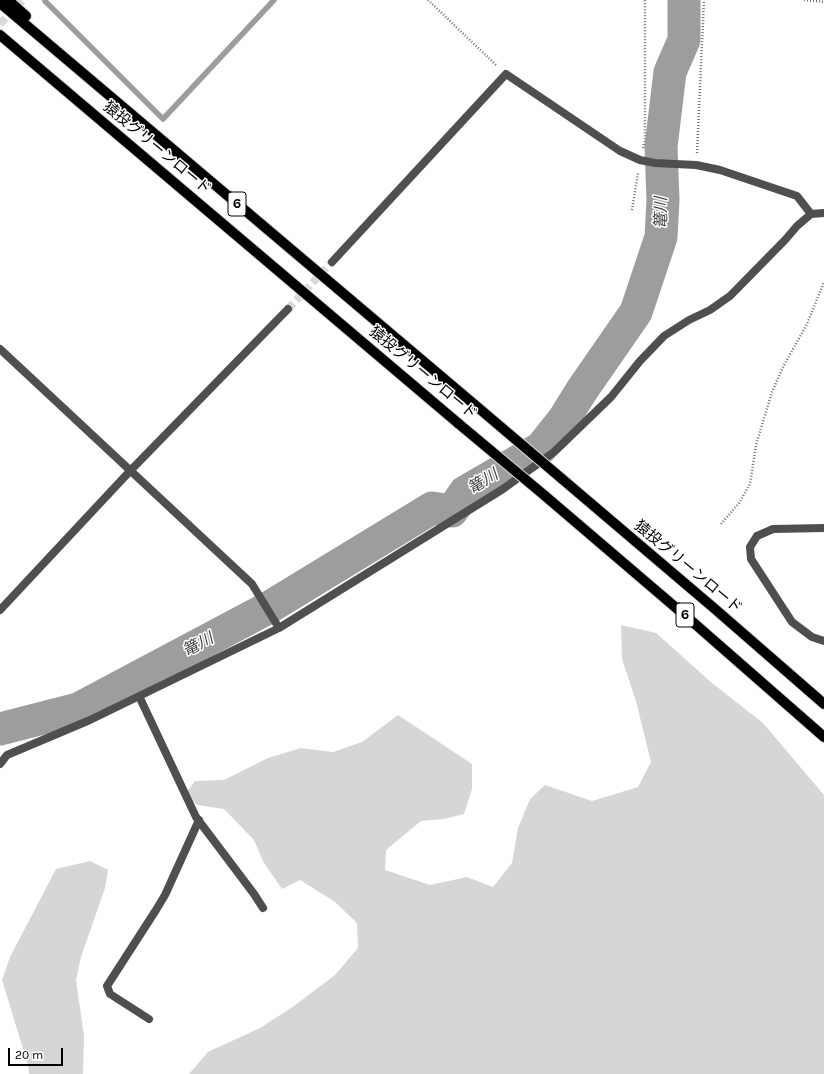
<!DOCTYPE html>
<meta charset="utf-8">
<style>
body{margin:0}
#map{position:relative;width:824px;height:1074px;overflow:hidden;background:#fff;font-family:Karla,sans-serif}
canvas{display:block}
.scale{position:absolute;left:8px;top:1048px;width:55px;height:18px;box-sizing:border-box;border:2px solid #000;border-top:0;padding-left:5px;font-size:12px;line-height:14px;white-space:nowrap;color:#000;-webkit-text-stroke:3px #fff;paint-order:stroke}
</style>
<div id="map">
<canvas width="824" height="1074"></canvas>
<div class="scale">20 m</div>
</div>
<script>
const ctx = document.querySelector('canvas').getContext('2d');
ctx.lineJoin = 'round';
function fillPath(path, color) { ctx.fillStyle = color; ctx.fill(path, 'evenodd'); }
function stroke(path, color, width, dash) { ctx.strokeStyle = color; ctx.lineWidth = width; ctx.lineCap = dash ? 'butt' : 'round'; ctx.setLineDash(dash || []); ctx.stroke(path); }
function write(font, color, halo, rows, align = 'center') {
  ctx.font = font + ' Karla,"Noto Sans JP",sans-serif'; ctx.lineWidth = 3; ctx.setLineDash([]); ctx.textBaseline = 'middle'; ctx.strokeStyle = halo; ctx.fillStyle = color; for (const [text, x, y, turn = 0] of rows) {
    ctx.save(); ctx.translate(x, y); ctx.rotate((+turn || 0) * Math.PI / 180); ctx.textAlign = isNaN(turn) ? turn : align; if (halo) ctx.strokeText(text, 0, 0); ctx.fillText(text, 0, 0); ctx.restore();
  }
}
fillPath(new Path2D(`
 M621 625 656 633 712 683 763 723 824 795V1074H189L208 1052 260 1028 294 1006 335 975 358 948 357 923 335 902 300 880 282 889 264 863 254 840 224 809 197 805 186 793 195 781 224 780 268 758 301 748 333 752 362 742 398 715 472 764V789L464 814 444 819 421 821 386 850 385 870 430 885 467 877 493 887 512 863 518 828 530 799 545 785 592 801 638 787 651 762 636 701 622 659Z
 M90 861 108 870 105 888 81 957 76 980 84 1036 83 1074H29L28 1065 2 980 10 957 56 869Z`), '#d6d6d6');
stroke(new Path2D(`
 M45 1 163 119 274 0`), '#9d9d9d', 5.5);
stroke(new Path2D(`
 M0 729 78 709 268 608 432 508 452 511 465 492 541 448 564 419 582 390 636 312 661 237 663 200 661 147 670 72 684 40V0`), '#9d9d9d', 33);
stroke(new Path2D(`
 M0 24 23 0
 M288 309 332 262`), '#d9d9d9', 8, [8, 4]);
const primary = new Path2D(`
 M8 0 26 16
 M0 3 475 405
 M0 35 459 424
 M561 478 715 609 824 704
 M544 495 695 624 824 737`);
stroke(primary, '#dbdbdb', 12);
stroke(new Path2D(`
 M428 0 497 66
 M804 0 824 2
 M643 148 645 139V0
 M697 153 704 0
 M632 210 638 173
 M721 524 739 503 750 484 756 445 772 392 782 369 807 324 824 282`), '#717171', 2.5, [1, 2]);
stroke(new Path2D(`
 M332 262 506 74 620 151 640 160 655 163 696 165 720 170 797 196 811 214
 M0 349 252 584 279 628
 M824 528 773 529 757 536 750 547 751 559 792 622 812 637 824 641
 M0 610 130 471 288 309
 M139 696 196 817 254 894 263 908
 M0 764 7 755 90 720 279 628 503 489 554 452 611 397 640 361 664 336 689 320 710 310 730 296 785 240 797 226 811 214 824 213
 M149 1019 110 994 107 986 156 910 165 895 199 820`), '#4f4f4f', 8);
stroke(primary, '#000', 10);
const primaryBridge = new Path2D(`
 M475 405 561 478
 M459 424 544 495`);
stroke(primaryBridge, '#dbdbdb', 12, []);
stroke(primaryBridge, '#000', 10);
for (const [x, y, w] of [
 [237,204,18],
 [685,615,18]
]) { const box = new Path2D(); box.roundRect(x - w / 2, y - 12, w, 24, 3); ctx.fillStyle = '#fff'; ctx.fill(box); stroke(box, '#000', 1); }
write('bold 14px', '#000', null, [
 ["6",237,204],
 ["6",685,615]
]);
write('15px', '#000', '#fff', [
 ["猿投グリーンロード",157,148,40],
 ["猿投グリーンロード",423,373,40],
 ["猿投グリーンロード",688,567,40]
]);
write('italic 16px', '#3e3e3e', '#fff', [
 ["篭川",661,213,-90],
 ["篭川",483,482,-32],
 ["篭川",198,645,-28]
]);
</script>
